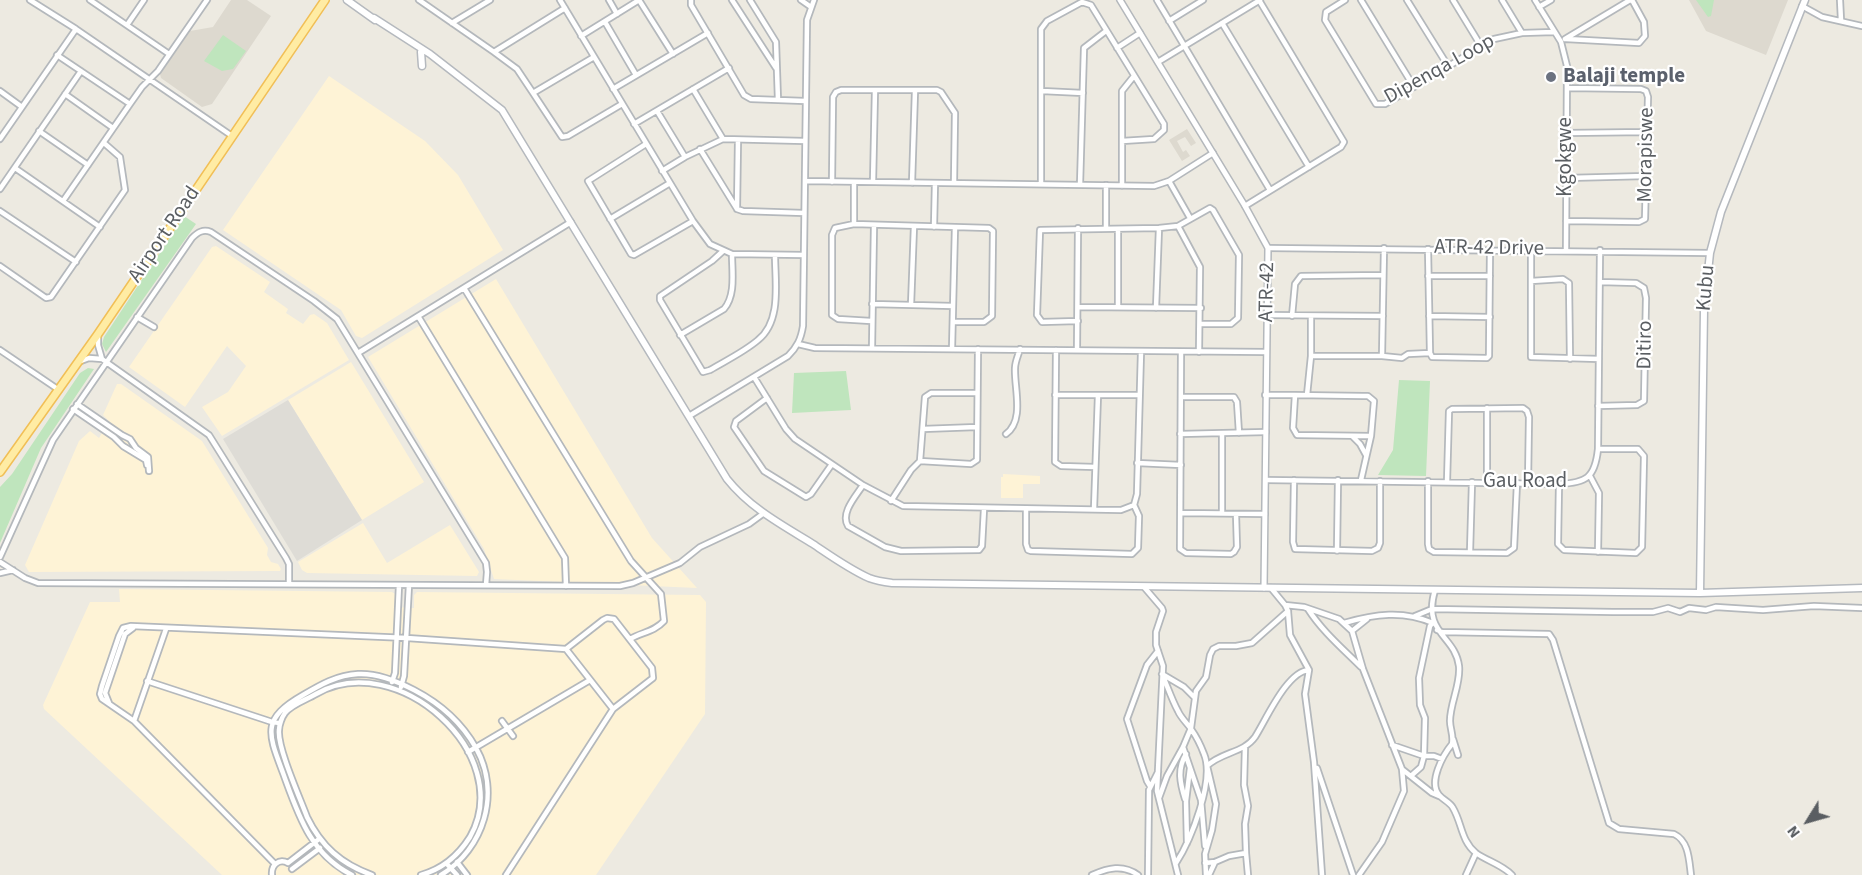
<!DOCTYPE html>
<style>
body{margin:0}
#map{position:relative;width:1862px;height:875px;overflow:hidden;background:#edeae1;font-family:"Source Sans 3",sans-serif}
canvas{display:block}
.north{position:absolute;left:1778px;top:791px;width:60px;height:60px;-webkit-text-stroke:4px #fff;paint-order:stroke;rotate:233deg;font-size:16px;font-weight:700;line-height:24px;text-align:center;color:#5a5e62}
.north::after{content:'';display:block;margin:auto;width:21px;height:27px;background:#5a5e62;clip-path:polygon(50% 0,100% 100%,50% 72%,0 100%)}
</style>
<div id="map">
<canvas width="1862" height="875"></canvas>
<div class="north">N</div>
</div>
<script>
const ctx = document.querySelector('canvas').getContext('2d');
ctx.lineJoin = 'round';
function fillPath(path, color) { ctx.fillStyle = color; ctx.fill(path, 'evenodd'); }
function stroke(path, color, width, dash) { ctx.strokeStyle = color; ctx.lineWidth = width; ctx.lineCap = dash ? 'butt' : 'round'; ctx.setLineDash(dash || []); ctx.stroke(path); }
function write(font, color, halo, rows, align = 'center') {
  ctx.font = font + ' "Source Sans 3",sans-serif'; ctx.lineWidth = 4.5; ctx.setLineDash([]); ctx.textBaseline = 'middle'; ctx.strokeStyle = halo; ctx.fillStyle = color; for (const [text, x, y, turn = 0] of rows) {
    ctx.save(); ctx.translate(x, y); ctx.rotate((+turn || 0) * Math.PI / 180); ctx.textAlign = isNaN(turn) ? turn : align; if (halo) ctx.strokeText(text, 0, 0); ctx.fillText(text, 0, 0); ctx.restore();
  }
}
fillPath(new Path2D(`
 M329 76 425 141 458 175 503 250 362 338 356 336 341 310 223 230Z
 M216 246 270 282 264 292 288 309 286 313 303 324 310 315 314 314 327 323 349 360 222 436 202 407 228 392 246 366 227 346 185 407 129 367 212 247Z
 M496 279 652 538 697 588 494 579 484 549 368 357Z
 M351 362 424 482 362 520 288 400Z
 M117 384H121L202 441 268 548 267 555 271 562 278 564 281 569 280 571 29 572 25 565 79 441 90 431 99 438 109 421 103 415Z
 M1003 474 1040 476V484H1023V498H1001V477H1003Z
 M363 523 387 563 450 525 479 572 477 576 307 573 302 570 298 562Z
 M119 589 392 592 395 594V607L414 608V595L417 592 700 595 706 602 705 714 596 875H222L44 709 43 705 90 602H120Z`), '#fef3d6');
fillPath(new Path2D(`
 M288 400 362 520 297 561 223 439Z`), '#dedcd6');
fillPath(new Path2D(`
 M231 0H247L271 16 212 104 202 107 161 78 160 74 190 31 213 27Z
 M1689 0H1788L1766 55 1706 31Z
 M1187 129 1196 143 1191 146 1185 137 1177 141 1183 152 1186 150 1190 156 1182 161 1169 140Z`), '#ddd9cf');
fillPath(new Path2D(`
 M1696 0H1714L1711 16 1708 17Z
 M223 35 246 51 233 69 222 71 204 61Z
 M184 216 196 224 106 352 102 344 104 337Z
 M88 368 94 369 41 448 0 543V487L12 474 80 373Z
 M846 371 851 410 792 413 794 373Z
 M1399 380 1430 381 1426 476 1378 475 1393 450Z`), '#bfe5bd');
const minor = new Path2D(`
 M30 0 76 29 232 136
 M90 0 169 54
 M419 0 494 52
 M560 0 693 221 710 244 732 254 804 255
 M609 0 617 14
 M639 0 673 54
 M691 0V5L744 95 751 99 805 101
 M732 0 776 68
 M750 0 776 42 778 100
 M801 0 811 7
 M1157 0 1270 190
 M1345 0 1326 12 1325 20 1376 104H1385L1494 39 1522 33 1554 32
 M1361 0 1414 87
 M1407 0 1448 66
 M1453 0 1481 46
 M1502 0 1522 33
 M1535 0 1561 42 1567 66 1566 250
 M1840 0 1841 20
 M1802 6 1822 17 1862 26
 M1539 7 1551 0
 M1169 21 1203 0
 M605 22 636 75
 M452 23 490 0
 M1222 23 1309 167
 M127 25 144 0
 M581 36 639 0
 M1565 39 1630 0
 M1566 39 1639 43 1645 36 1644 22 1632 0
 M1117 48 1140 33
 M57 55 130 104
 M594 57 533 93 562 137 568 136 622 104
 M1158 62 1260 0
 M613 89 708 33
 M693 89 723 139
 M0 91 22 107
 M1042 91 1083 93
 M533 93 517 69 494 52 565 8
 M65 94 113 128
 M657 111 685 157 662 171
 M634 124 729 68
 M39 131 88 165
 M1566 133 1647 132
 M0 139 76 29
 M646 144 588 181 631 254 634 255 693 221
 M700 149 737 209 743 211 804 213
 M685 157 723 139 805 141
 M15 168 100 227
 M1567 178 1646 176
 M805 181 1154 186 1169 181 1213 153
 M1169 181 1190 218
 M832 182 833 97 836 92 841 90H937L941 92 955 113 954 183
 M873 182 875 90
 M912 183 915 91
 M1041 184V29L1047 21 1082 2 1091 5 1164 124V130L1154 139 1122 141
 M1080 185 1084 48 1106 31
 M1106 185V228
 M1122 186V91L1134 76
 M0 189 81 71
 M63 201 130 104 142 87 158 71 207 0
 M1245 206 1341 147 1344 142 1259 0
 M737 209 738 140
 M0 211 76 262
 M610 219 670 183
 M1566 221 1639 222 1645 219 1648 97 1646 91 1641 89 1567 88
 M854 224V182
 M1178 226 1200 267 1199 352
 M934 227 935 183
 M1268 248 1710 253
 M1428 249 1430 353 1432 357 1487 358 1489 356 1490 250
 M1531 250V357L1599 359
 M723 251 712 261 660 296V300L703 372 710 370C725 361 744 352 758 340 782 321 775 282 775 255
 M0 266 46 298 51 297 125 190 120 157 104 143
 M1428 276H1490
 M1531 281 1563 279 1569 283 1570 359
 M464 288 631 561 661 594 664 621C654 632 642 632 630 639
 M872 304 953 306
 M911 305 914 226
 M1078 307 1201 308
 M1118 307V229
 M1156 308 1159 228
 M1267 315 1383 316
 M418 316 565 558 566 586
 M1292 316 1295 284 1301 276 1383 275
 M1429 316 1490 317
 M137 317 154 327
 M871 321 838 319 832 315V235L835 228 854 224 989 228 993 231 992 316 984 322H953
 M1078 321 1042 322 1037 315 1040 230 1159 228 1178 226 1210 208 1213 210 1239 255 1238 318 1231 324H1200
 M98 335V345L102 359
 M680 335 724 309C736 295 732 272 732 254
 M798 344 815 348 1266 352
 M872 348 874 226
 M952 349 955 227
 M0 350 59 390
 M1056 350 1055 462 1061 466 1095 467
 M1077 350 1078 228
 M1181 352 1180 549 1186 553 1231 554 1234 552 1237 547 1236 514
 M358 353 571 222
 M1311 356H1382L1384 248
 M1382 356 1402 358 1408 354 1430 353
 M81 361 89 358 102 359 209 435 286 558 289 564V583
 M754 377 786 429 795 439 863 485 903 506 1121 510 1134 505 1137 494 1141 352
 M1055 395H1139
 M1265 395H1295L1293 428 1297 435 1371 436
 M1295 395 1363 396H1368L1374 401 1371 436 1361 480
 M1307 395 1311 356V316
 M1181 397H1234L1237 402 1239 433
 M767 398 736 421 734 427 764 471 806 497 811 494 832 464
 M77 404 122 435 130 439 136 448 148 457 149 471
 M1598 406 1637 405 1644 401 1646 298 1644 288 1636 283 1600 282
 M1487 408V482
 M73 409 114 437 123 446 146 460 147 465
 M689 416 788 356C797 347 801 339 803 326L807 20 814 0
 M923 429 977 427
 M1006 434C1025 420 1014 388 1015 368 1015 362 1018 356 1020 349
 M1180 434 1266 432
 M1222 434V513
 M1352 436 1360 444 1366 455
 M920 461 971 464 977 460 978 349
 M1137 463 1181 465
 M1590 476 1599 493 1598 552
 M1266 480 1559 484C1586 483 1595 478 1598 449L1600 250
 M1294 480 1293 542 1295 549 1372 551 1378 548 1380 543V481
 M1428 481V544L1429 549 1434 552 1507 553 1514 548 1517 483
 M1447 482 1449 411 1452 409 1523 408 1527 411 1529 417 1528 483
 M1559 484 1558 544 1564 550 1636 553 1642 547 1644 456 1638 449H1598
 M863 485C856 496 840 513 848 526L885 547 901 551 979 550 982 546 984 509
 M891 501 911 470 920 461 925 397 931 393H977
 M1026 509V544L1028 550 1031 551 1132 554 1138 548 1139 516 1134 505
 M1094 509 1098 395
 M1181 513 1265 514
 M1337 551 1338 480
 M1470 552 1472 482
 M0 557 53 440 192 238C198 232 203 229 211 232L314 301 337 319 486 563 487 572 486 585
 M0 562 25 578 38 583 620 586 633 583 680 563 700 547 749 524 764 513
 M0 573 13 570
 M1144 587 1162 608 1163 611 1156 632V645L1163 666 1157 791 1178 875
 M1271 588 1285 605 1304 607 1339 619 1352 631 1363 669 1402 769 1404 791 1382 842 1359 875
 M1435 590C1422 634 1455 635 1459 666 1461 684 1450 703 1450 721 1450 729 1454 736 1452 744 1443 755 1428 782 1439 795 1443 800 1450 802 1453 808 1462 823 1461 841 1476 853 1487 861 1501 864 1512 875
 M1285 605 1288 611 1290 635 1309 670 1305 694 1314 762 1322 875
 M1308 609C1322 631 1342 648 1361 667
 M1415 616 1432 609 1613 612H1653L1668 608 1680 612 1689 608 1706 610 1716 607 1763 610 1814 606 1862 608
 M1344 623C1375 614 1403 610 1433 623L1430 626 1419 678 1420 705 1425 718 1424 756H1434L1442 759
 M1437 630 1442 632 1549 634 1553 640 1609 823 1619 829 1674 834C1689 841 1689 860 1691 875
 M1352 631 1367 619
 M566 649 613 709
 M1162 674 1184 687 1194 697
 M1163 676C1168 688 1172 700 1178 711 1181 718 1187 723 1191 729 1196 736 1201 746 1204 754 1215 780 1191 840 1176 863
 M147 681 272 722 280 723
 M392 682 395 673 399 585
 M401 687 404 676 409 585
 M109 703 105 693 125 634 133 628
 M134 721 166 629
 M502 721 513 736
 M1453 739 1458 755
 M1392 745 1424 756 1421 767 1412 775
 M1183 747 1201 800 1205 846
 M468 752 590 680
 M1317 768 1353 875
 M1403 770 1432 793 1439 796
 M1150 786 1147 781 1127 719 1147 665 1158 651
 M1159 798 1167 776 1183 747 1191 728 1196 691 1206 677 1210 655 1213 649 1219 646H1236L1252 643 1288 611
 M1185 799C1180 783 1177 769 1186 754
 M1187 843 1186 801 1190 768
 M1246 853 1248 875
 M457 862 467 875
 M1205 863 1215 862 1229 856 1246 853 1245 824 1248 806 1244 785 1245 747
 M275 864 134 721 102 699 100 694 102 686 119 636 123 628 131 626 407 638 566 649 603 620 607 618 614 619 652 668 653 678 613 709 506 875
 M447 864 457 875
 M292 869 320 848
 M272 875C271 865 279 858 288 863L319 839
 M352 875C310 854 298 814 283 773 268 733 261 719 303 695 320 685 337 675 358 674 377 673 397 681 414 690 439 703 462 723 476 748 501 793 484 849 441 875
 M372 875C341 864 321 846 307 817 300 798 277 747 279 730 279 725 282 717 285 713 292 704 306 700 316 694 396 647 517 754 470 837 458 856 443 869 421 875
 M1092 875C1108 868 1123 864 1138 875
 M1148 875 1149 790 1158 772
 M1206 875 1205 854 1212 830 1216 804 1207 766C1221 752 1244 753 1255 737 1266 720 1287 671 1309 670
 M1209 875 1215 862
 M1466 875 1476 853`);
const tertiary = new Path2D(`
 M1120 0 1245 206 1268 248 1264 588`);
const secondary = new Path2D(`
 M347 0 375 20
 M374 18 430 54 502 110 727 479C750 508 782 525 813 544 831 556 849 569 869 578 877 581 884 582 892 583L1700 593 1862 588
 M421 52 422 66
 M1700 593 1704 310 1710 253 1721 212 1805 0`);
const primary = new Path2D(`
 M0 472 98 334 325 0`);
stroke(minor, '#b4b8bc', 8);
stroke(tertiary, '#b4b8bc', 8);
stroke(secondary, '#b5b9be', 9);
stroke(primary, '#f1bf56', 10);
stroke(minor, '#fff', 4.5);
stroke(tertiary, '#fff', 5);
stroke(secondary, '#fff', 6);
stroke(primary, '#ffeca4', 7);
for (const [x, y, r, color] of [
 [1551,77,6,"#6b7280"]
]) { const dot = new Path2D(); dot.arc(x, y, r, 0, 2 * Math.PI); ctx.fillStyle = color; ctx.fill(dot); stroke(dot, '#fff', 2); }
write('21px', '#5a5e62', '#fff', [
 ["Dipenqa Loop",1440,70,-29],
 ["Morapiswe",1647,155,-89],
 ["Kgokgwe",1566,157,-90],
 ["Airport Road",165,235,-56],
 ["ATR-42 Drive",1489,249,1],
 ["Kubu",1707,288,-85],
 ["ATR-42",1268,292,-89],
 ["Ditiro",1646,345,-89],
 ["Gau Road",1525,482]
]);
write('bold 21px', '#5b616d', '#fff', [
 ["Balaji temple",1563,77]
], 'left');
</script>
